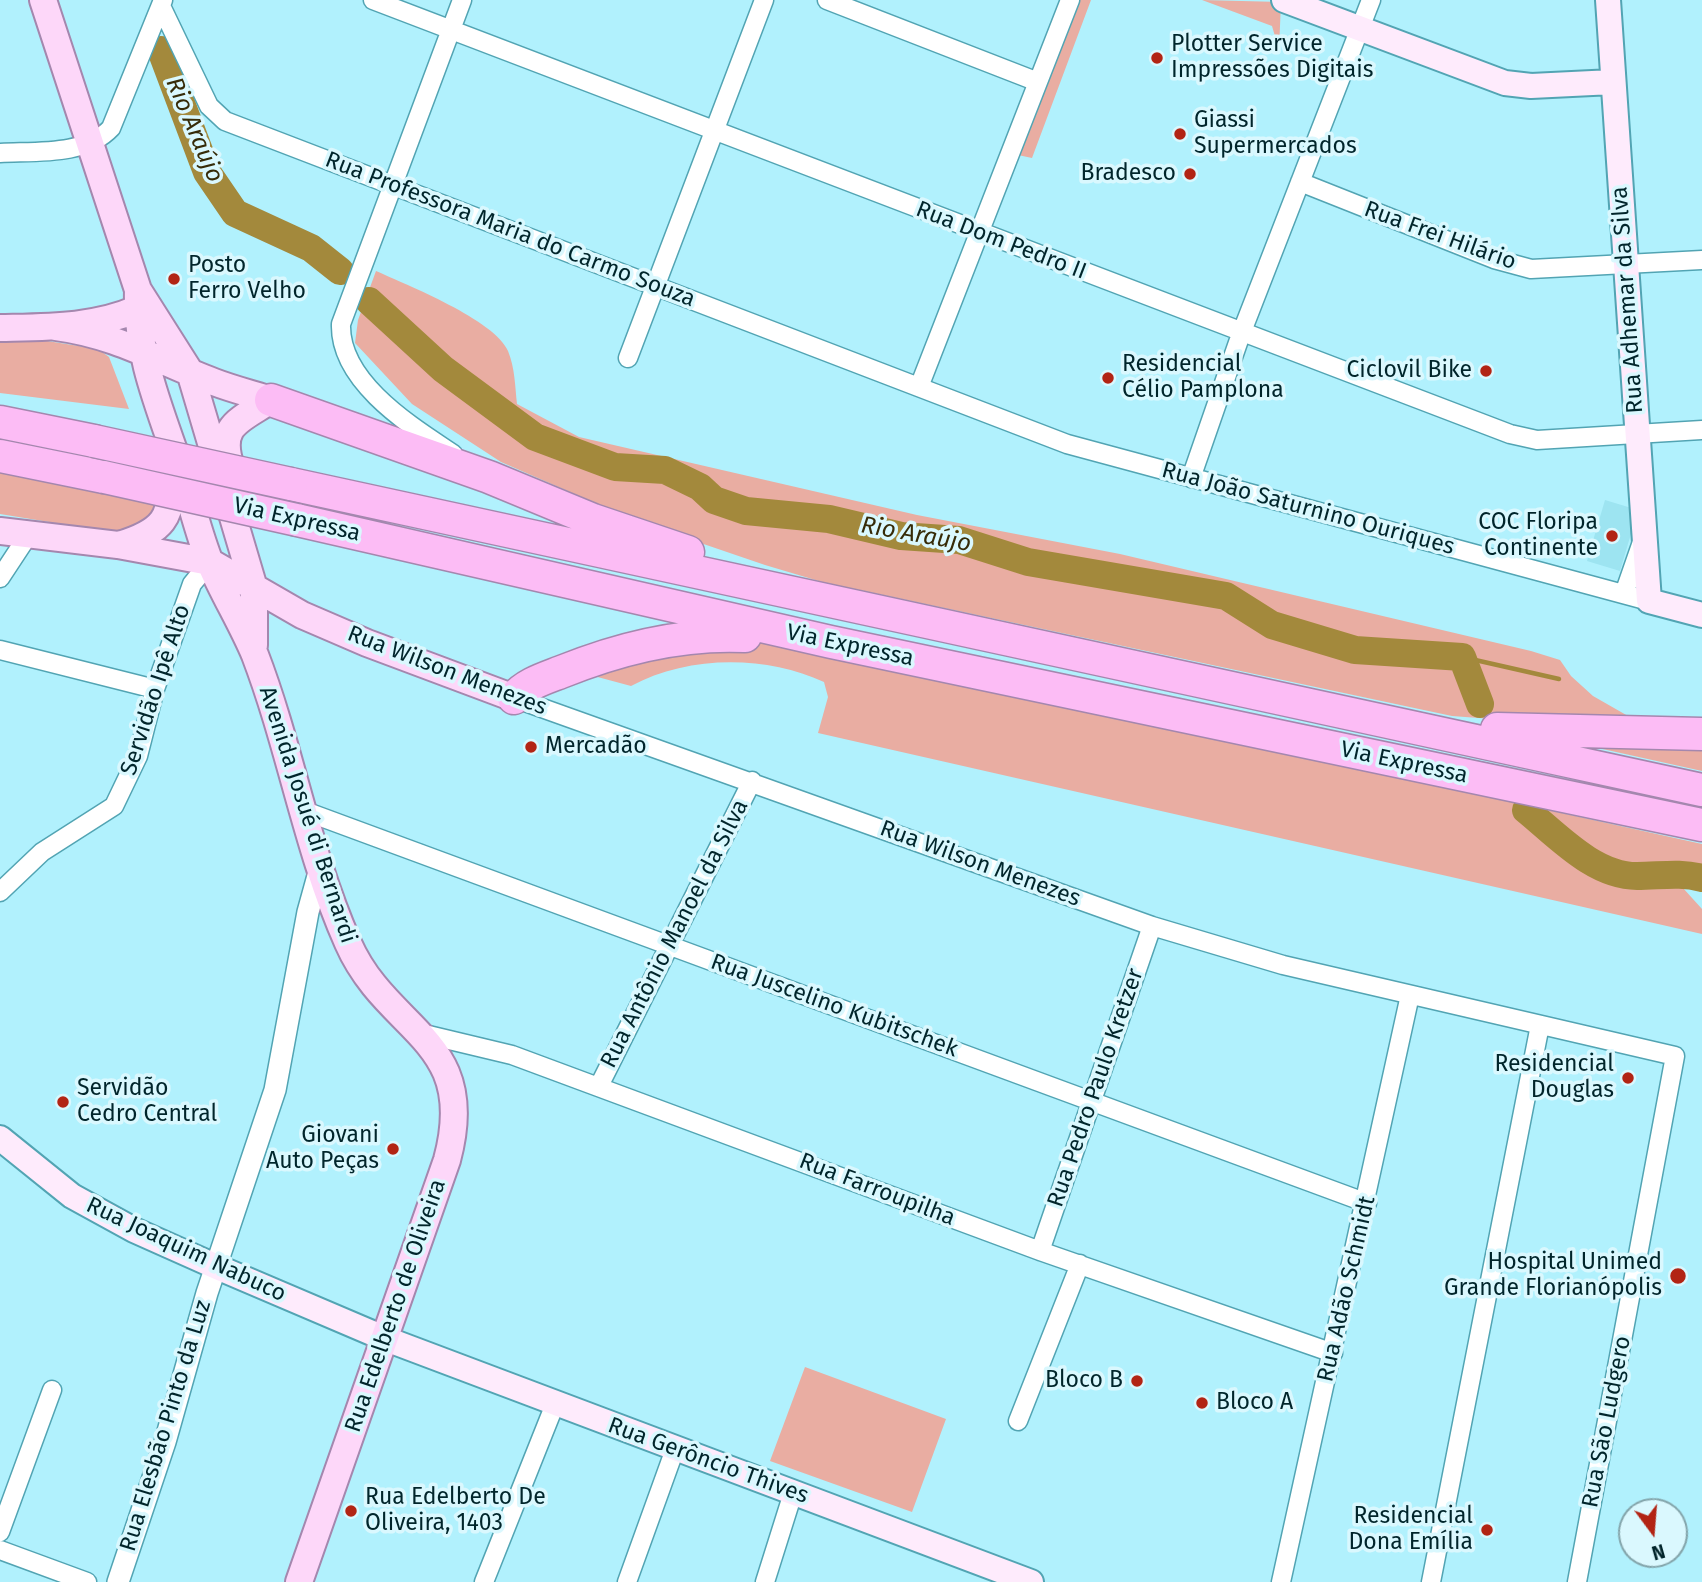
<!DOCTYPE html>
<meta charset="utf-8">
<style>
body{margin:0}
#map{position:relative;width:1702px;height:1582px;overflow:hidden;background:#b1f1fd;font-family:"Fira Sans",sans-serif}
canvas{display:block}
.north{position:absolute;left:1618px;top:1498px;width:70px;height:70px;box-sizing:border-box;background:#daf8fe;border:2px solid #83a4aa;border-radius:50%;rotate:164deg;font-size:19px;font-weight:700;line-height:28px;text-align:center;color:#01252b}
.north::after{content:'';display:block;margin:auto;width:24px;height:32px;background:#b22414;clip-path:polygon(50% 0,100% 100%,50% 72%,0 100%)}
</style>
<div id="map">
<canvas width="1702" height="1582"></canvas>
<div class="north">N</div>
</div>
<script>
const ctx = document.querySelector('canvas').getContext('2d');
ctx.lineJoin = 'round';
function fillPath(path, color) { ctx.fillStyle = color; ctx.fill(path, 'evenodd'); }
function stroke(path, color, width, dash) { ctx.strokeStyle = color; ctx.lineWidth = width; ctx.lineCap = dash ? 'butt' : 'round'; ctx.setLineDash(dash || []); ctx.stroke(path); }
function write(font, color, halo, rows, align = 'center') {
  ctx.font = font + ' "Fira Sans",sans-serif'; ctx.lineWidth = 7; ctx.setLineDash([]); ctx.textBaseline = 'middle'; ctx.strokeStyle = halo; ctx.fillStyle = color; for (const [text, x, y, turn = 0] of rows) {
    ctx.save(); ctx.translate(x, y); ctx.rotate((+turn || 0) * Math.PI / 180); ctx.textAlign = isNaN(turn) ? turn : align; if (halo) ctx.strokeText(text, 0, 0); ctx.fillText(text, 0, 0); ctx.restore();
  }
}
fillPath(new Path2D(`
 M1605 500 1638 510 1620 571 1587 561Z`), '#9de4f1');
fillPath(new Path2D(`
 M1078 0H1091L1032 158 1018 155Z
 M1202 0 1281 2 1279 50 1272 26Z
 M376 271C407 285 495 320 508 351 515 368 515 386 517 404L579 437 917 515 1120 554 1531 651 1560 660 1571 676 1593 696 1628 716 1505 720 1452 716 822 582 765 565 639 522 501 462 412 404 355 343 358 320Z
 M28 338 98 349 109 357 129 409 0 393V339Z
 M0 472 160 501 141 525 123 534 0 514Z
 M735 641 787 642 1702 844V884L1683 888 1702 909V934L818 733 828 697 824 682C766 655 688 655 631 686L579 672Z
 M1702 744V771L1598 748Z
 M805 1367 946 1419 912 1512 770 1461Z`), '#e9ada2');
stroke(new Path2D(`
 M1462 657 1559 679`), '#a3893c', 4.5);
stroke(new Path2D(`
 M161 50 207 172 235 213 311 248 340 271
 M369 301 443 369 535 437 615 467 665 470 700 487 714 500 746 511 829 519 901 536 959 540 1028 562 1226 596 1272 625 1355 650 1462 657 1480 704
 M1526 810C1558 836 1594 876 1637 876 1660 876 1680 872 1702 878`), '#a3893c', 28);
const minor = new Path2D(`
 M373 0 1510 434 1537 440 1702 430
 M827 0 1038 82
 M161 6 209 106 225 121 1067 444 1649 601
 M0 153C35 151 85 156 111 128L163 0
 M1300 182 1494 259 1531 269 1702 260
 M628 358 764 0
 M919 387 1070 0
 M453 454C411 426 339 382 341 324L462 0
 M1191 478 1241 334 1371 0
 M0 578 29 534
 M1626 588 1642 542
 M0 650 155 689
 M514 698 1152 926 1283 965 1675 1056 1577 1582
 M302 810 1367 1203
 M0 892 42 852 114 806 138 756 155 689 192 584 210 562
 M420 1033 512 1055 1040 1251 1333 1353
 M599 1086 752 781
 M1040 1251 1152 926
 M1018 1421 1080 1264
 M0 1532 52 1390
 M0 1550 87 1582
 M484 1582 555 1404
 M627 1582 675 1449
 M765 1582 793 1493
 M1281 1582 1410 995
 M1431 1582 1540 1025`);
const tertiary = new Path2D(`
 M118 1582 165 1442 207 1293 275 1090 308 912 321 865`);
const secondary = new Path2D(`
 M1284 0 1505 83 1531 86 1613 82
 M1608 0 1649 601 1702 615
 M0 1138 72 1196 134 1230 217 1267 386 1339 1031 1582`);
const primary = new Path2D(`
 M43 0 138 290 190 372 254 588V645
 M138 290C136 357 161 411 182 474 192 504 199 536 211 565 224 595 242 624 255 655 291 749 307 851 348 943 388 1034 480 1038 447 1160L299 1582
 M56 327C117 335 158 361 214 382 232 389 252 394 271 400
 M0 328C46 327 94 328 137 309
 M231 467C217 425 239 421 271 400
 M0 531 118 545 210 562 302 615 367 643 514 698
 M119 545C159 533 179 517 165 473`);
const motorway = new Path2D(`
 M271 400 489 477 593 520 688 552
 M0 422 94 441
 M0 456 104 477
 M291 484 1702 790
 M297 520 831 642 1702 825
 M514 698C526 684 543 679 561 672 620 648 681 633 745 636
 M1497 729 1702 734`);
stroke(minor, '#52a4b3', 21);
stroke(tertiary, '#52a4b3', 24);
stroke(secondary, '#52a4b3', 28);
stroke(primary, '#a487ae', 30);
stroke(motorway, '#a487ae', 35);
stroke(minor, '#fff', 18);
stroke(tertiary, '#fff', 21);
stroke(secondary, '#feebfc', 24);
stroke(primary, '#fdd7f9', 26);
stroke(motorway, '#fcbcf5', 32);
const motorwayBridge = new Path2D(`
 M94 441 291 484
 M104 477 297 520`);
stroke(motorwayBridge, '#a487ae', 35, []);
stroke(motorwayBridge, '#fcbcf5', 32);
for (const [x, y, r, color] of [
 [1157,58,7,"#b22414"],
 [1180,134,7,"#b22414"],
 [1190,174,7,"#b22414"],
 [174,279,7,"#b22414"],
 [1486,371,7,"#b22414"],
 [1108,378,7,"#b22414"],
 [1612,536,7,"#b22414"],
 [531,747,7,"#b22414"],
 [1628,1078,7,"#b22414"],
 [63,1102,7,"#b22414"],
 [393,1149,7,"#b22414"],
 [1678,1276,9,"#b22414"],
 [1137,1381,7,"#b22414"],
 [1202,1403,7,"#b22414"],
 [351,1511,7,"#b22414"],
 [1487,1530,7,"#b22414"]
]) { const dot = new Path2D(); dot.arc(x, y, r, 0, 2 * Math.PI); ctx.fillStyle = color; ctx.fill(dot); stroke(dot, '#daf8fe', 2.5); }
write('23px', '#01252b', '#daf8fe', [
 ["Plotter Service",1171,45],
 ["Impressões Digitais",1171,71],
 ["Giassi",1194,121],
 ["Supermercados",1194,147],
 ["Bradesco",1176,174,"right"],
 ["Posto",188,266],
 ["Ferro Velho",188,292],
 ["Residencial",1122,365],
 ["Célio Pamplona",1122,391],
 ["Ciclovil Bike",1472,371,"right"],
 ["COC Floripa",1598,523,"right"],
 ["Continente",1598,549,"right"],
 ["Mercadão",545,747],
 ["Residencial",1614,1065,"right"],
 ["Douglas",1614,1091,"right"],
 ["Servidão",77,1089],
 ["Cedro Central",77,1115],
 ["Giovani",379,1136,"right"],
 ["Auto Peças",379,1162,"right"],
 ["Hospital Unimed",1662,1263,"right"],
 ["Grande Florianópolis",1662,1289,"right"],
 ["Bloco B",1123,1381,"right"],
 ["Bloco A",1216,1403],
 ["Rua Edelberto De",365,1498],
 ["Oliveira, 1403",365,1524],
 ["Residencial",1473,1517,"right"],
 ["Dona Emília",1473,1543,"right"]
], 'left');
write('23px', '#01252b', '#daf8fe', [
 ["Rua Professora Maria do Carmo Souza",510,230,21],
 ["Rua Frei Hilário",1440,236,20],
 ["Rua Dom Pedro II",1001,241,21],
 ["Rua Adhemar da Silva",1628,300,-94],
 ["Rua João Saturnino Ouriques",1308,509,15],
 ["Via Expressa",297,520,13],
 ["Via Expressa",850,646,12],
 ["Rua Wilson Menezes",447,671,21],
 ["Servidão Ipê Alto",156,690,-72],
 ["Via Expressa",1404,763,12],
 ["Avenida Josué di Bernardi",307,815,72],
 ["Rua Wilson Menezes",980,864,20],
 ["Rua Antônio Manoel da Silva",675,934,-63],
 ["Rua Juscelino Kubitschek",834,1006,20],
 ["Rua Pedro Paulo Kretzer",1096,1088,-71],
 ["Rua Farroupilha",877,1190,21],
 ["Rua Joaquim Nabuco",186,1250,25],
 ["Rua Adão Schmidt",1347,1289,-77],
 ["Rua Edelberto de Oliveira",396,1306,-71],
 ["Rua São Ludgero",1607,1422,-79],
 ["Rua Elesbão Pinto da Luz",166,1426,-73],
 ["Rua Gerôncio Thives",708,1461,20]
]);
write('italic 24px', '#362b08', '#daf8fe', [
 ["Rio Araújo",194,130,67],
 ["Rio Araújo",916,535,10]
]);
</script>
